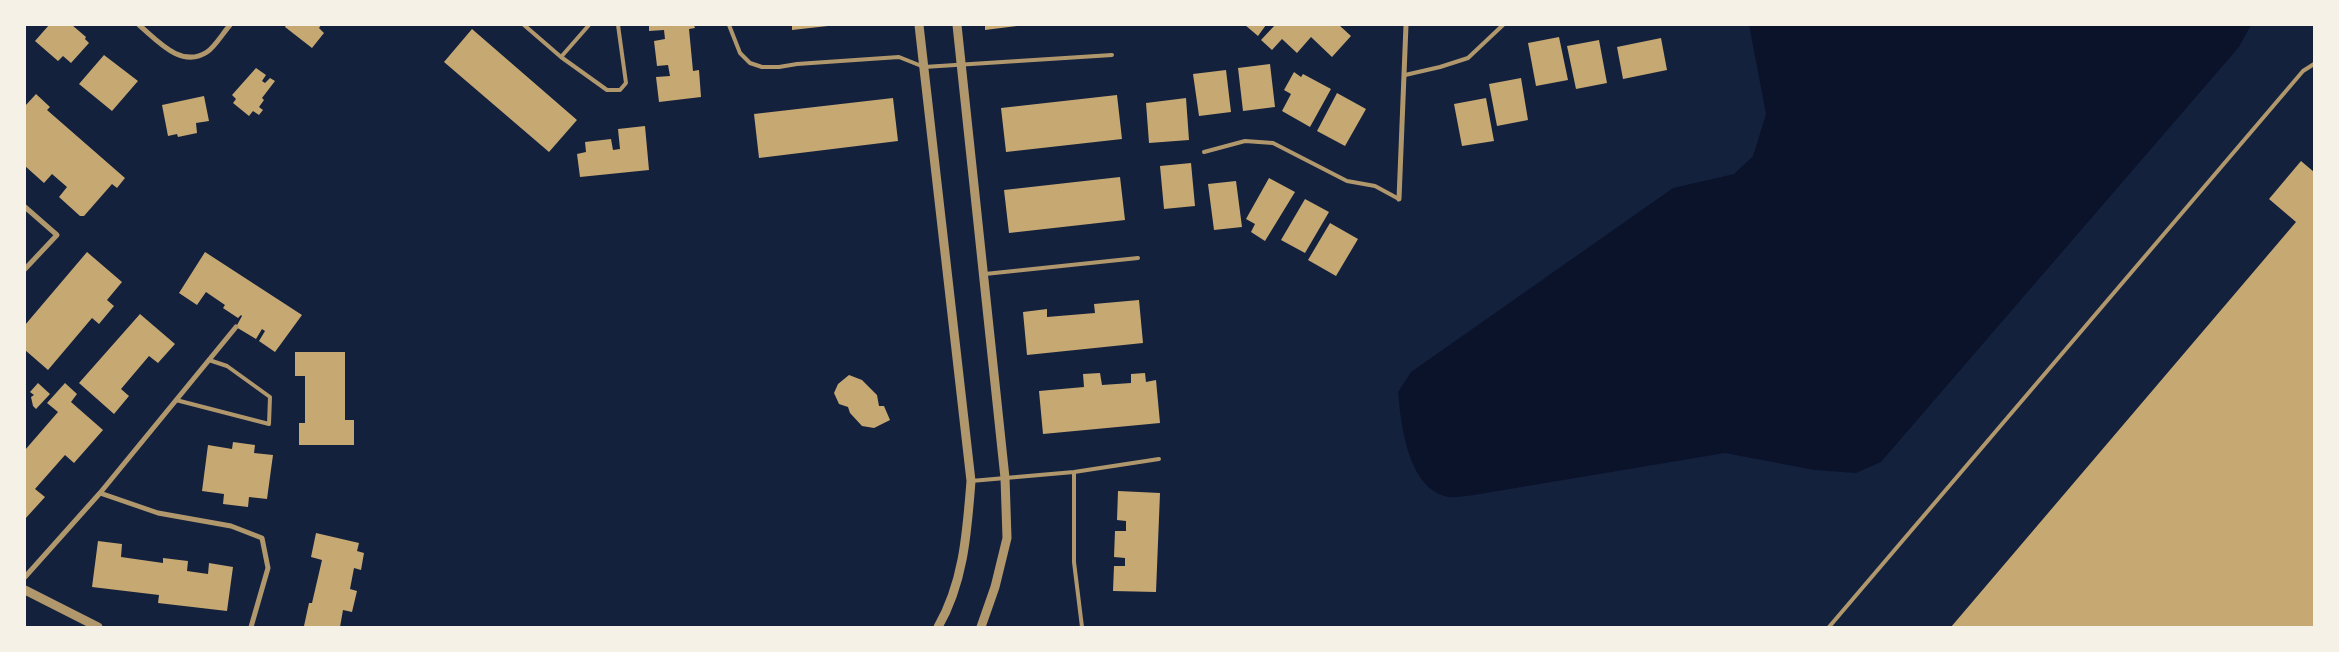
<!DOCTYPE html>
<style>
body{margin:0}
#map{position:relative;width:2339px;height:652px;overflow:hidden;background:#14213d;font-family:"Alegreya Sans",sans-serif}
canvas{display:block}
.frame{position:absolute;inset:0;border:26px solid #f6f1e7;pointer-events:none}
</style>
<div id="map">
<canvas width="2339" height="652"></canvas>
<div class="frame"></div>
</div>
<script>
const ctx = document.querySelector('canvas').getContext('2d');
ctx.lineJoin = 'round';
function fillPath(path, color) { ctx.fillStyle = color; ctx.fill(path, 'evenodd'); }
function stroke(path, color, width, dash) { ctx.strokeStyle = color; ctx.lineWidth = width; ctx.lineCap = dash ? 'butt' : 'round'; ctx.setLineDash(dash || []); ctx.stroke(path); }
fillPath(new Path2D(`
 M1749 25H2251L2239 47 1881 462 1856 473 1814 470 1725 453 1468 496C1462 496 1454 498 1448 497 1408 489 1401 425 1398 392L1411 372 1673 188 1734 174 1753 156 1766 114Z`), '#0b132b');
fillPath(new Path2D(`
 M49 25H72L86 37 85 39 89 43 71 63 63 56 58 61 35 41Z
 M286 25H321L319 28 324 33 312 48 285 27Z
 M649 25H694L695 28 689 29 693 71 699 70 701 97 659 102 656 77 670 76 668 65 657 66 654 41 665 39 664 30 649 31Z
 M792 25H828V26L792 30Z
 M985 25H1017V26L985 30Z
 M1245 25H1266L1258 36Z
 M1275 25H1339L1351 36 1332 57 1311 37 1297 53 1282 39 1272 50 1261 40Z
 M472 29 577 120 549 152 444 62Z
 M1559 37 1568 80 1536 86 1528 43Z
 M1661 38 1667 70 1623 79 1617 47Z
 M1599 40 1607 83 1576 89 1567 46Z
 M104 55 138 81 112 111 79 84Z
 M1270 64 1275 107 1243 111 1238 68Z
 M256 68 266 75 262 81 265 83 270 78 275 81 262 98 264 100 259 107 263 110 259 115 253 111 249 116 233 103 236 99 232 95Z
 M1226 70 1231 112 1199 116 1193 74Z
 M1294 72 1301 77 1303 74 1331 89 1310 127 1282 111 1291 94 1284 90Z
 M1521 78 1528 120 1497 126 1489 84Z
 M1337 93 1366 109 1345 146 1317 131Z
 M36 94 50 107 47 110 125 178 117 188 112 184 84 216H80L59 197 67 187 52 174 44 183 25 166V106Z
 M1117 95 1122 139 1006 152 1001 108Z
 M204 96 209 121 196 123 197 133 178 137 177 134 168 136 162 105Z
 M893 98 898 141 759 158 754 114Z
 M1186 98 1189 140 1149 143 1146 103Z
 M1486 98 1494 141 1462 146 1454 104Z
 M645 126 649 170 580 177 577 154 586 152 585 142 611 139 613 150 620 149 618 129Z
 M2301 161 2314 172V627H1951L2296 222 2269 199Z
 M1191 163 1195 206 1164 209 1160 166Z
 M1120 177 1125 220 1009 233 1004 190Z
 M1269 178 1295 192 1265 241 1251 232 1255 224 1246 219Z
 M1236 181 1242 227 1214 230 1208 184Z
 M1305 199 1329 212 1305 253 1281 240Z
 M1330 223 1358 239 1336 276 1308 260Z
 M87 252 122 282 107 300 114 306 99 324 92 318 48 370 25 350V325Z
 M205 252 302 315 275 352 259 341 265 331 262 329 256 339 236 327 242 316 241 315 238 318 223 308 225 305 206 292 197 305 179 293Z
 M1139 300 1143 343 1027 355 1023 312 1047 309V317L1095 313 1094 304Z
 M140 314 175 344 158 363 149 356 121 389 129 396 114 414 79 383Z
 M295 352H345V420H354V445H299V423H305V376H295Z
 M1100 373 1102 385 1131 383V374L1145 373 1146 382 1156 380 1160 423 1043 434 1039 391 1084 387 1083 374Z
 M849 375 862 380 877 395 879 406H884L890 420 874 428 862 426 850 413 848 407 839 404 834 393 838 384Z
 M38 383 50 394 36 409 33 406 31 397 34 395 30 392Z
 M65 383 77 394 71 402 103 430 74 463 65 455 35 489 45 497 25 519V450L58 412 47 403Z
 M233 442 255 445 254 453 273 455 267 499 249 497 248 507 223 504 224 494 202 491 208 445 232 449Z
 M1118 491 1160 493 1156 592 1113 591 1114 566H1125V558L1114 557 1115 531H1126V521L1117 520Z
 M316 533 359 543 357 551 364 553 361 570 354 568 350 589 357 591 352 612 343 610 340 627 304 626 309 603H312L322 560 311 557Z
 M98 541 122 544 121 557 163 563V558L188 561 187 571 208 574 209 563 233 567 227 611 158 603 159 595 92 587Z`), '#c6a872');
stroke(new Path2D(`
 M524 25 561 57 589 25
 M729 25 740 53 750 63 762 67H779L797 64 899 57 924 67 1112 55
 M561 57 607 90H620L626 83 618 25
 M1405 75 1440 67 1468 58 1503 25
 M1204 152 1245 141 1273 143 1347 181 1375 186 1399 199
 M985 274 1138 258
 M176 400 269 424 270 397 227 366 209 360
 M1074 472V562L1082 627
 M971 481 1074 472 1159 459
 M1829 627 2303 71 2314 64`), '#b1986c', 4);
stroke(new Path2D(`
 M139 25C157 40 181 69 207 52 215 47 223 33 230 25
 M1399 199 1406 25
 M25 207 57 235 25 269
 M100 493 158 513 231 526 262 538 268 568 251 627
 M25 577 100 493 236 327`), '#b1986c', 5);
stroke(new Path2D(`
 M919 25 971 481C967 531 964 582 938 627
 M957 25 1005 478 1007 538 995 587 981 627
 M25 590 98 627`), '#b1986c', 9);
</script>
